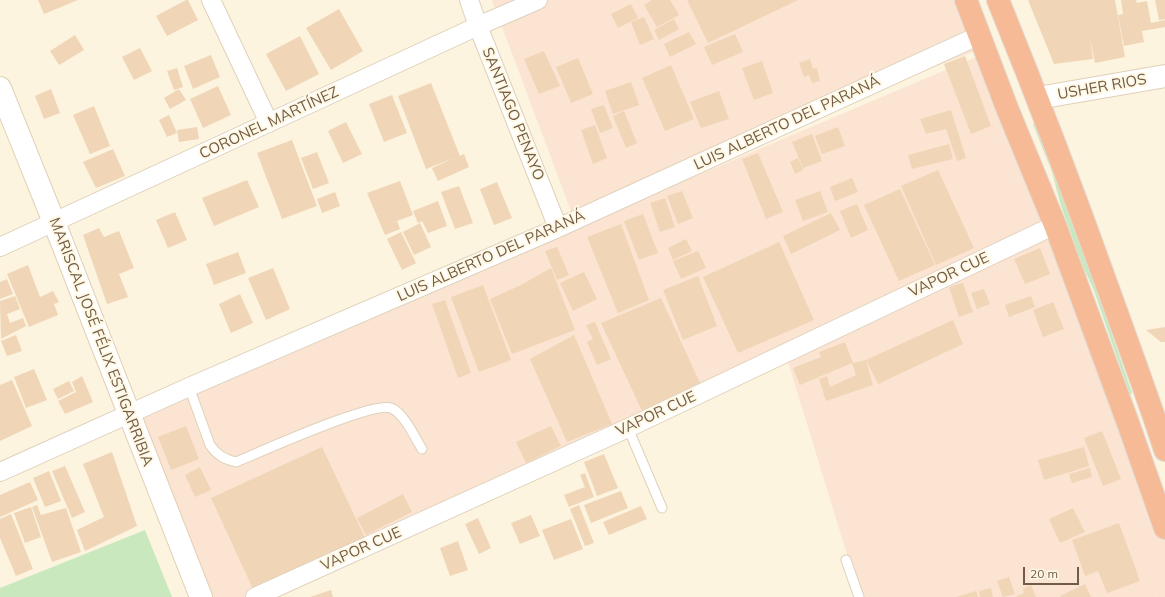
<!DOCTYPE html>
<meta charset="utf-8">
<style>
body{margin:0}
#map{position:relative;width:1165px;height:597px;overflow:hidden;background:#fcf4df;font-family:Mulish,sans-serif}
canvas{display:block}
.scale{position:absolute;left:1023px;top:567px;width:56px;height:18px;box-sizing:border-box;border:2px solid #715c47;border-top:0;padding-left:5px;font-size:12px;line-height:14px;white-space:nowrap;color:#715c47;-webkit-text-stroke:3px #fff8e4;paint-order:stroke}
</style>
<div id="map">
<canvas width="1165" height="597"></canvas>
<div class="scale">20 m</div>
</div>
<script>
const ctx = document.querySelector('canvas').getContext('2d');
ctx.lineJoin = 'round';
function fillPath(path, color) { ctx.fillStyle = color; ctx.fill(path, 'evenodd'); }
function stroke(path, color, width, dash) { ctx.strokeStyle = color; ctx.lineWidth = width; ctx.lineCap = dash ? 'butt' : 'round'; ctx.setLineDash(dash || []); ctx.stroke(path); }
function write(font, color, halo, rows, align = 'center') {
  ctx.font = font + ' Mulish,sans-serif'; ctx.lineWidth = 4; ctx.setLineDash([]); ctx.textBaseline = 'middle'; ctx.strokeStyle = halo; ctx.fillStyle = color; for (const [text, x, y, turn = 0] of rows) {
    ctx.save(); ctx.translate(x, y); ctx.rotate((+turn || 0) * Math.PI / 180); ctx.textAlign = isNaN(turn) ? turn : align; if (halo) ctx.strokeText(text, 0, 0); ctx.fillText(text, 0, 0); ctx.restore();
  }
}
fillPath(new Path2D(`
 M492 0H954L975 51 571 211Z
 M976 57 1165 537V597H1157L1158 596 1156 597H860L785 352 257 597H197L133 415Z`), '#fce4d2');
fillPath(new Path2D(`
 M1036 122 1096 287 1132 393 1130 395 1093 288 1083 267 1061 206 1052 172 1033 124Z
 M145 530 172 597H0V588Z`), '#cae8be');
fillPath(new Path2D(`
 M38 0H78L44 14Z
 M186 0H188L198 20 167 36 156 16Z
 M652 0H670L679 15 657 27 644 5Z
 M687 0H798L708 43Z
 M1028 0H1115L1125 57 1095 63 1090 38 1093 59 1054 64Z
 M1121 0H1136L1137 3 1147 1 1151 23 1165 20V27L1142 31 1144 42 1124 46 1118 15 1123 14Z
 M1155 0H1165V19L1159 20Z
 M631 4 638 18 618 28 611 14Z
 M339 9 363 51 331 70 306 28Z
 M644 17 654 39 640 45 631 22Z
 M674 19 679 29 659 40 654 30Z
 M689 32 696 44 670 57 664 44Z
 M735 34 743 52 712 65 704 47Z
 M75 35 84 50 59 65 50 51Z
 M300 36 319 74 286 91 266 54Z
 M140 48 152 71 134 80 122 57Z
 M544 51 560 86 539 94 524 59Z
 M211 55 220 77 193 89 184 66Z
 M965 56 991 126 971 134 944 64Z
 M578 58 593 94 571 103 556 67Z
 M810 59 813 69 817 68 820 81 812 83 809 75 804 77 799 63Z
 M762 61 773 93 754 100 742 68Z
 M671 65 694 119 665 131 642 78Z
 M177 68 183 87 174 90 167 71Z
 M631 82 639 105 613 114 605 91Z
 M431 83 460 156 464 154 469 167 438 181 432 168 456 157 426 169 398 96Z
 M218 86 231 115 203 128 190 99Z
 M51 89 60 113 44 119 35 96Z
 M179 89 186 100 170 109 164 98Z
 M719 91 729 119 701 128 690 102Z
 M392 95 407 133 384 142 369 104Z
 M604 105 613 128 600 133 591 109Z
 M94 106 110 146 90 154 73 115Z
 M951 110 966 158 957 161 946 129 926 134 920 119Z
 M624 111 637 143 626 148 613 116Z
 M169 115 177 133 167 137 159 120Z
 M346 122 362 154 343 163 328 131Z
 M595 125 607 158 593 164 581 130Z
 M197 127 199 139 179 142 177 130Z
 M838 127 845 146 822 154 815 136Z
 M812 134 822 161 803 168 792 142Z
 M292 140 317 206 282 219 257 153Z
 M949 144 953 159 912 169 908 155Z
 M113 149 125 176 96 188 83 162Z
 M317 152 329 183 313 189 301 158Z
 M758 153 783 212 766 219 742 159Z
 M798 158 803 170 795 174 790 162Z
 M938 170 974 248 936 265 901 186Z
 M852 178 858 192 835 201 830 187Z
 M247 180 259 207 214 226 202 198Z
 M400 181 413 215 397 221 400 229 385 235 367 193Z
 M497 182 512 218 494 225 480 189Z
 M459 186 473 223 455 229 441 192Z
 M900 189 935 265 899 281 864 205Z
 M682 191 693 218 678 224 667 196Z
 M820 191 828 212 803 221 795 200Z
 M335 192 340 206 322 213 317 199Z
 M665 198 675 227 660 232 650 203Z
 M438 201 447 226 428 233 422 221 418 223 413 211Z
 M857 204 868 230 851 238 840 211Z
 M175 212 187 240 168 248 156 220Z
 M831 213 840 230 791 254 783 236Z
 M643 214 658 253 639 260 624 221Z
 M420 223 431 247 414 255 403 232Z
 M621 224 649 300 618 313 587 237Z
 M99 228 104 237 119 231 134 268 119 274 128 297 107 304 83 235Z
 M401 232 416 263 402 270 387 239Z
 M686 239 692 251 673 260 668 248Z
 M779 242 814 320 738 353 703 277Z
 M557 247 569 275 557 280 545 251Z
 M1040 248 1050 274 1025 284 1014 259Z
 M698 251 706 268 681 279 673 261Z
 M238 252 246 273 214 285 206 264Z
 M28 265 40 297 53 291 59 302 54 304 58 315 29 327 7 274Z
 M273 268 290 309 266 320 248 278Z
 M551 268 575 330 512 354 490 299 521 285Z
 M584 272 597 299 573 311 560 283Z
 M698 276 717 326 683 340 663 290Z
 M7 279 13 294 0 299V282Z
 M963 283 973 312 959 317 949 287Z
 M483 285 511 360 479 372 451 297Z
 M984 289 990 304 977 309 971 293Z
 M240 294 253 323 231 333 219 304Z
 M15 296 20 309 7 314 10 323 23 318 26 326 1 339 0 301Z
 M1031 296 1035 307 1009 317 1005 305Z
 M661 298 700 383 642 411 601 323Z
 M445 300 471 373 458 378 432 304Z
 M1053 302 1064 329 1043 337 1033 310Z
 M953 320 963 344 878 384 866 360 873 385 826 401 819 379 827 376 830 387 856 375 852 363 800 385 793 368 821 357 819 352 845 342 853 363 866 360Z
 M595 322 611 359 597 365 587 342 593 339 586 325Z
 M1165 327V342H1161L1146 330Z
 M16 335 22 351 7 356 1 341Z
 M574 335 612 424 567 442 530 359Z
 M34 369 47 400 26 408 14 377Z
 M82 376 93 402 65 414 58 401 76 392 72 382Z
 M12 380 32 426 0 441V385Z
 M69 381 74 391 58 399 53 389Z
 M186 426 199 459 171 470 158 437Z
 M551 426 561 446 526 463 516 442Z
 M1102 431 1121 479 1103 486 1084 438Z
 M322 447 365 538 253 589 211 498Z
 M1084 447 1089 466 1044 480 1038 460Z
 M112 452 137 526 85 551 77 530 104 517 83 464Z
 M604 454 618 488 597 496 584 462Z
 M65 466 85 512 72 518 52 471Z
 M200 467 211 490 195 497 185 475Z
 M1090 468 1092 477 1072 483 1069 474Z
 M49 471 61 501 45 507 33 478Z
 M585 473 594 497 569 507 564 495 585 487 580 475Z
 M30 482 38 500 0 517V495Z
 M621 491 628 508 591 523 584 505Z
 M403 494 412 512 366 535 357 518Z
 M37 505 41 515 66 508 81 552 52 562 32 507Z
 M579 505 594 543 585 546 570 509Z
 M641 506 647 519 609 535 603 522Z
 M31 507 41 537 25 543 14 513Z
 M1073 508 1085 532 1060 543 1049 519Z
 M11 514 33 569 16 576 0 538V519Z
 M531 515 540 536 520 544 511 523Z
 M478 518 491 548 479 554 465 524Z
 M571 519 583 549 554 560 542 530Z
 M1119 523 1140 581 1107 593 1098 571 1085 576 1072 540Z
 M458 541 468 570 450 576 440 548Z
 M1009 577 1015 594 1003 597 997 581Z
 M1085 584 1091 597H1060V596Z
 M1031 585 1036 597H1015L1024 593 1023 589Z
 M991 588 993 597H980L979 591Z
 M331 590 333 597H310Z
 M976 591 978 597H956Z`), '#f0d5b7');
const lane = new Path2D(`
 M189 387 210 445C217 455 224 459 236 462 260 452 373 401 391 408 404 413 415 438 422 449
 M628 428 662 508
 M846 560 859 597`);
const street = new Path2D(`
 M211 0 269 123
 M469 0 478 26 558 228
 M0 247 478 26 538 0
 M0 472 189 387 558 228 980 35
 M255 597 628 428 1055 225`);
const secondary = new Path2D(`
 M0 88 54 222 201 597
 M1038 98 1165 76`);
const highway = new Path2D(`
 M966 0 1007 108 1055 225 1128 423 1165 528
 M998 0C1037 96 1074 193 1109 291 1128 344 1148 397 1165 450`);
stroke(lane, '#dfd1bb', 11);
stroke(street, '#dfd1bb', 20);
stroke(secondary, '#e1d0b6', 24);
stroke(highway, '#e0dbd7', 24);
stroke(lane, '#fff', 9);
stroke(street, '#fff', 18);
stroke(secondary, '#fff', 22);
stroke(highway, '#f6bb96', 22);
write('15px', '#715c47', '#fff8e4', [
 ["USHER RIOS",1102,87,-10],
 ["SANTIAGO PENAYO",513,114,68],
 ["CORONEL MARTÍNEZ",269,123,-25],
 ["LUIS ALBERTO DEL PARANÁ",787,123,-25],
 ["LUIS ALBERTO DEL PARANÁ",491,256,-24],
 ["VAPOR CUE",949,275,-25],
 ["MARISCAL JOSÉ FÉLIX ESTIGARRIBIA",101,342,69],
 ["VAPOR CUE",656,414,-25],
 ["VAPOR CUE",361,549,-24]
]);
</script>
